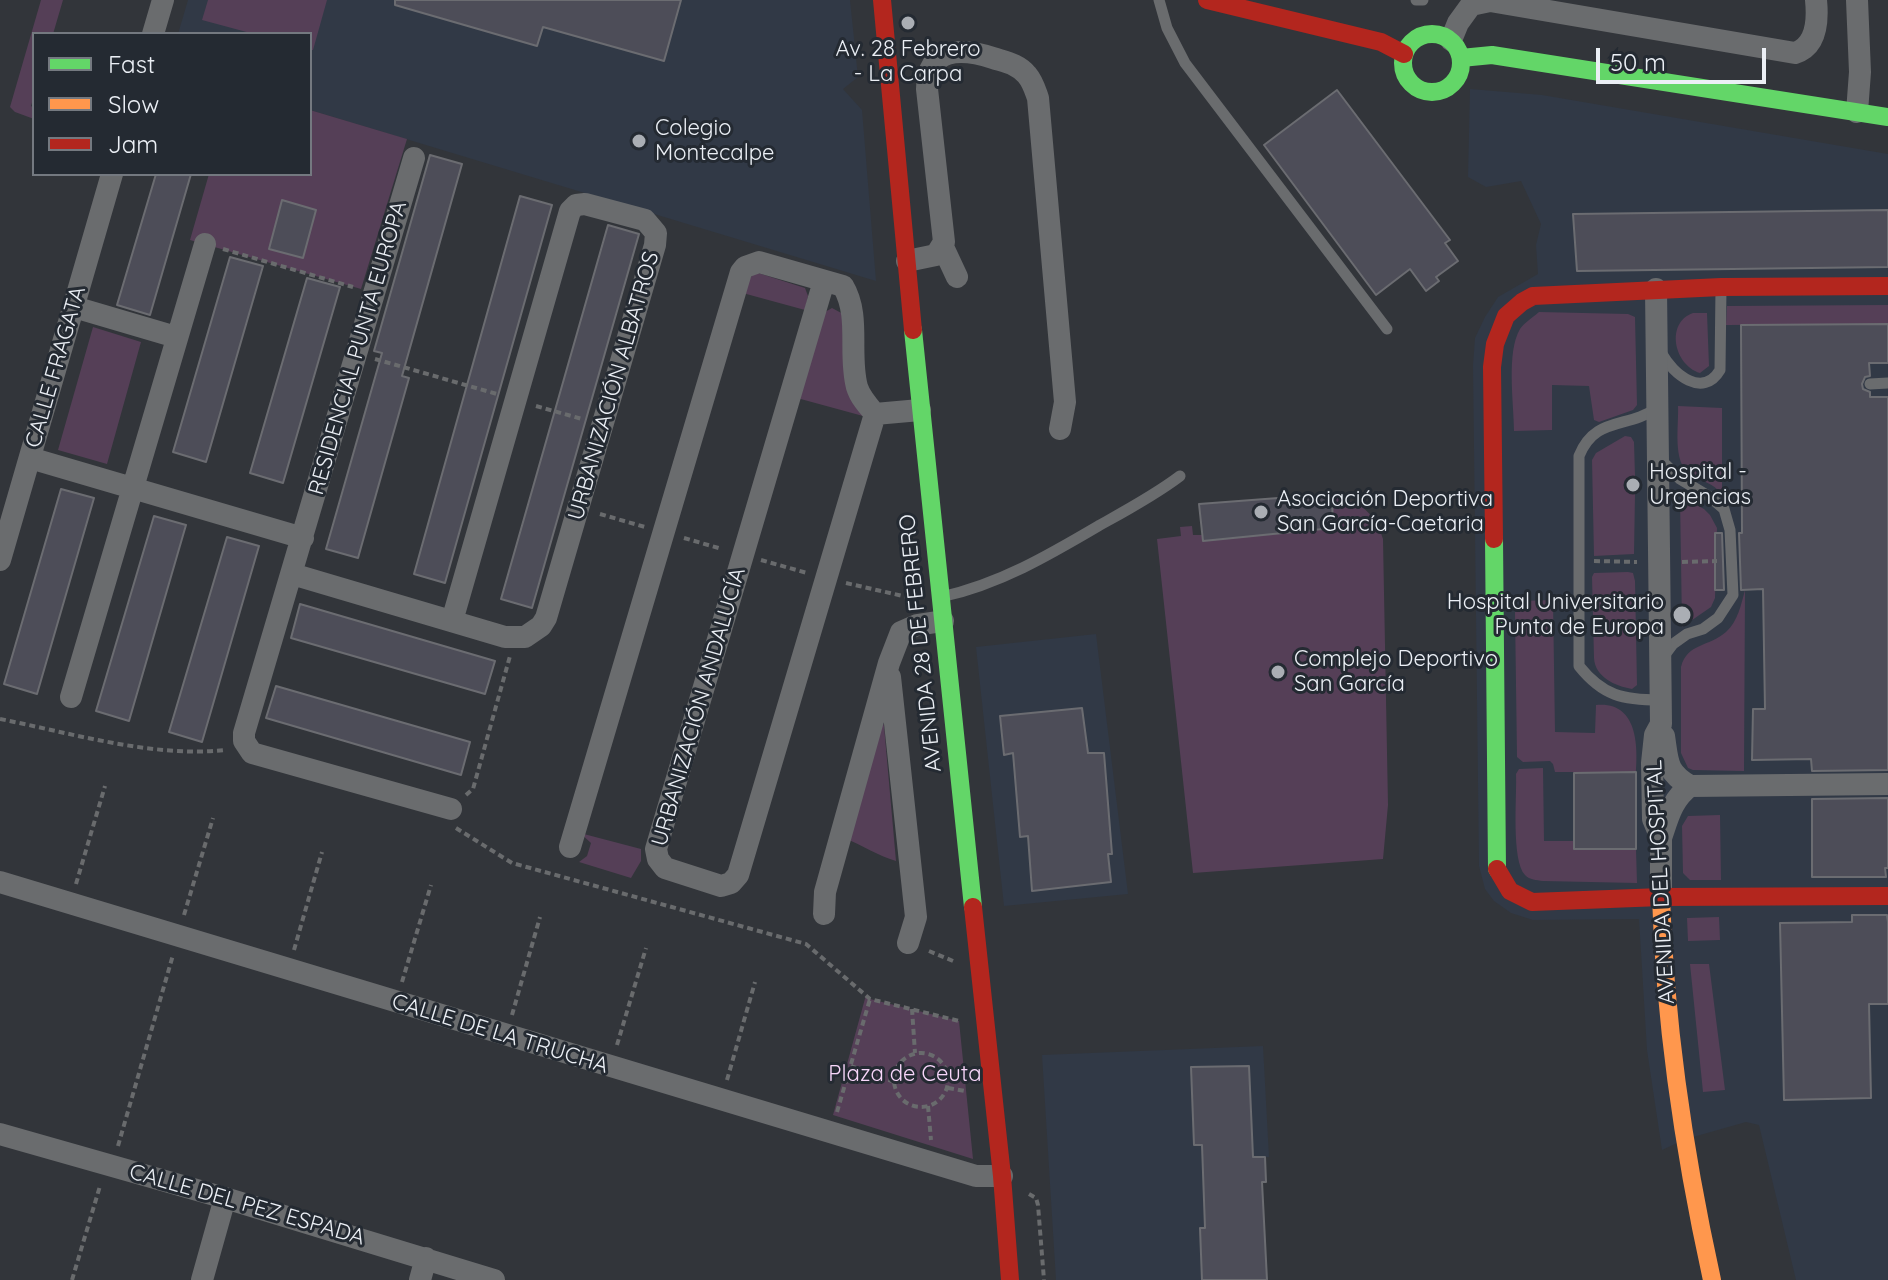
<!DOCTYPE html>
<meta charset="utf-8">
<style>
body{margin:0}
#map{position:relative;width:1888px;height:1280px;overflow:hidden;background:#32353a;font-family:Quicksand,sans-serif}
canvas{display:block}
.legend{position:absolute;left:32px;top:32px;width:280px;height:144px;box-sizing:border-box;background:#242a32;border:2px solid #747980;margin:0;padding:10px 14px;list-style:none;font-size:24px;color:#ebeff5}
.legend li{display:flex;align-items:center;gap:16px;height:40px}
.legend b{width:40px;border:2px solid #747980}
.scale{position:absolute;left:1596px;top:48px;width:170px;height:36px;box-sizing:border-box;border:4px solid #ebeff5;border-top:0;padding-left:10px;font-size:24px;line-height:28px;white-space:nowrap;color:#ebeff5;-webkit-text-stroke:6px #242a32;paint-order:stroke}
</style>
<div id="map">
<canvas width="1888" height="1280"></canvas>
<ul class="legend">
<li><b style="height:10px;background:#63d668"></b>Fast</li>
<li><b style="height:10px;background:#ff974d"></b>Slow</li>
<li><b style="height:10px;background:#b3261e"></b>Jam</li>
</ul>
<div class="scale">50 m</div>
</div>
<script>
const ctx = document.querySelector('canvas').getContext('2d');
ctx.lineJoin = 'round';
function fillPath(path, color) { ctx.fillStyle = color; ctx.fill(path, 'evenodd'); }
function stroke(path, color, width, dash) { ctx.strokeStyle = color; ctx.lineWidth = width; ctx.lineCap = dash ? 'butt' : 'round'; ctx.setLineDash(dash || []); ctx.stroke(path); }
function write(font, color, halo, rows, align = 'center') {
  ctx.font = font + ' Quicksand,sans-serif'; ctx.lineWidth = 6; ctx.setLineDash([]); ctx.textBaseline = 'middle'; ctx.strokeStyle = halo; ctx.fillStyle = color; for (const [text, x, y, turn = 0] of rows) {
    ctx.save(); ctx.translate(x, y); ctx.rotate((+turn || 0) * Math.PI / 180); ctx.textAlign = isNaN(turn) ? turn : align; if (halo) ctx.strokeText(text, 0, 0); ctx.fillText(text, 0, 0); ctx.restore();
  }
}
fillPath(new Path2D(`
 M188 0H850L858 77 843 89 862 110 876 281 310 110V34H178Z
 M1470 89 1542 95 1888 154V1280H1796L1759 1125 1746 1122 1686 1139 1662 1150 1647 1050 1639 919 1533 920 1511 913 1494 901 1485 889 1479 866 1473 365 1475 338 1485 317 1498 297 1538 274 1536 245 1541 224 1521 181 1486 187 1468 177Z
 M1096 634 1128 894 1004 906 976 647Z
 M1263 1046 1269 1157H1265L1266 1182 1262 1183 1267 1280H1056L1042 1055Z`), '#313946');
fillPath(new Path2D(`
 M41 0H63L53 34H34V96L31 106 34 108V119L15 112 10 107Z
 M208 0H327L313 50H310V34H254L202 20Z
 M310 110 407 139 361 289 190 240 209 174H310Z
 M755 272 805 288 808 296 805 310 739 292Z
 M1888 305V324L1726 325 1727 306Z
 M832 308 845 315 863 416 797 398 825 312Z
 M1539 312 1628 314 1635 317 1637 405 1633 410 1599 422 1594 420 1589 386 1552 385V430L1514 431C1514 404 1506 352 1520 329 1525 322 1532 318 1539 312Z
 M1693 313H1707L1709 366 1700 373C1674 365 1665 323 1693 313Z
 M93 327 141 342 107 464 58 450Z
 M1678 406 1722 408V495C1713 482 1702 482 1690 474 1672 462 1679 426 1678 406Z
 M1625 436 1631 437 1634 442 1635 476 1630 477V493L1635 494 1634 554 1594 556 1592 460 1596 453Z
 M1302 496C1339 494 1372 499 1383 539L1388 805 1383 859 1193 873 1157 539 1181 536 1180 527 1192 526 1193 535H1202L1199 504Z
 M1680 496 1704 509 1710 515 1717 528 1715 598 1711 607 1682 627Z
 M1628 572 1633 573 1635 581 1637 685 1632 689C1615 686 1595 677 1594 658L1592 577 1594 573Z
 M1745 590 1744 771 1693 770 1688 768 1681 753V667C1687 643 1709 647 1726 632 1738 621 1741 605 1745 590Z
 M1553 600 1555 732 1595 733 1596 705C1637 701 1638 744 1636 772H1555L1553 764 1550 761 1523 762 1517 757 1515 612H1520L1521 601Z
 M883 723 884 726 896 861C878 856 862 845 844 838Z
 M1543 768 1544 841H1574V849H1636L1637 883 1543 881C1536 880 1530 880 1525 875 1511 860 1517 796 1516 774L1519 769Z
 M1720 815 1721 880H1690L1683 873 1682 826 1688 816Z
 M580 833 641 849V861L631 878 579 862 587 856 591 843Z
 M1719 917 1720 940 1688 941 1687 918Z
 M1690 964H1709L1725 1090 1703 1092Z
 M866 995 870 999 959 1021 973 1159 833 1115Z`), '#553f57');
const building = new Path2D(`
 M395 0H681L664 61 543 27 537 46 395 5Z
 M1337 90 1450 240 1445 243 1458 261 1436 277 1439 281 1426 291 1410 269 1376 295 1264 145Z
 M430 155 462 164 402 376 409 378 358 558 326 549 382 353 374 351Z
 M156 174H191L150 315 117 305Z
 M520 196 552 205 445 583 414 574Z
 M282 200 316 210 303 258 269 249Z
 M1888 210V267L1577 271 1573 214Z
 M608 225 639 234 532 608 501 599Z
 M230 257 263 266 206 462 173 452Z
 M307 278 340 287 283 483 250 473Z
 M1888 324V363H1869L1870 376 1865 377 1862 384 1863 389 1870 392V397H1888V770L1812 771 1811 759 1752 760 1753 709H1765L1763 589 1741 590 1739 533H1742L1741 325Z
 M61 489 94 498 37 694 4 684Z
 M1318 495 1332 496 1333 528 1203 541 1199 504Z
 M154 516 186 525 129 721 96 711Z
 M1715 533H1722L1724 590H1715Z
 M227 537 259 546 202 742 169 732Z
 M300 604 495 661 485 694 291 638Z
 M276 686 470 742 461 775 266 718Z
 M1082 708 1088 753H1104L1112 854H1108L1111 882 1032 891 1028 836 1020 837 1013 753 1004 755 1000 716Z
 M1636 772V849H1574V773Z
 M1888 798V868H1885L1886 877H1812V799Z
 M1852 915H1887L1888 922V1004H1869L1871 1098 1784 1100 1780 923 1852 922Z
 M1249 1066 1253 1157H1265L1266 1182H1262L1267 1280H1202L1200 1228H1205L1202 1145H1194L1191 1067Z`);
fillPath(building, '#4d4d58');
stroke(building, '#6b6c71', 2);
stroke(new Path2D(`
 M223 249 353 287
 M375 359 497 394
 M536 406 582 419
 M600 514 645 527
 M684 538 722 549
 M761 560 807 573
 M1594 561 1637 562
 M1682 562 1717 561
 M846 583 916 599
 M0 719C71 733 153 758 225 750
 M466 795 473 789 510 656
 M456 828 512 863 806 944 870 999 959 1021
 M76 884 105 786
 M184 915 213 818
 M294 950 322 852
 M929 951 953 961
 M402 982 431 885
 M912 1009 915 1053
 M512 1015 540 917
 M617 1045 646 948
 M894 1080a27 27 0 1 1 54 0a27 27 0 1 1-54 0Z
 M851 1066 894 1082
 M727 1080 755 982
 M948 1088 965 1091
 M928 1106 931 1140
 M837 1112 870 999
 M118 1146 173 955
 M1029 1194 1036 1198 1038 1205 1044 1280
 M72 1280 100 1186`), '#696b6d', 4, [6, 4]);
stroke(new Path2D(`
 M1159 0 1167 28 1185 63 1387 329
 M1416 0H1423
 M1662 354C1673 374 1703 399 1720 370L1721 288
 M1870 384 1888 383
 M1657 408C1627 429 1595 416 1579 456V666C1603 696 1623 700 1660 700
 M1661 460 1680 479 1710 497 1724 509 1730 530 1733 595 1718 618 1703 629 1687 634 1673 644 1664 656
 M941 597C1000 584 1049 555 1100 525 1127 510 1155 495 1180 476`), '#6a6c6e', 11);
stroke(new Path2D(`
 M153 34 163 0
 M1451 40 1458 23 1471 5 1490 1 1795 53C1817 46 1818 20 1816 0
 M1857 112 1860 72 1857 0
 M414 158 244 733V741L252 753 451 809
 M943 247 957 277
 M907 261 936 255 944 242 927 89C927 46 962 48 993 58 1005 62 1018 64 1027 75 1033 82 1035 90 1038 98L1065 402 1060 429
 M824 281 656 849 658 859 665 868 721 886 731 883 738 875 875 414
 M1656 289 1661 724 1655 735 1652 763 1653 819 1661 838V897
 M74 307 176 337
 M30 458 303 538
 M0 560 112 174
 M292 574 505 637H525L541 626 546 618 655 245 656 233 645 220 585 204 576 205 570 211 452 621
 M890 677 916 917 908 943
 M71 697 205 244
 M1664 736C1668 762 1666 772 1690 786L1888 784
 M1661 838C1668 818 1672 799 1690 786
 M570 847 741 272 745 267 759 262 843 286C861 316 848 354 857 387 860 397 868 406 875 414L920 410
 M0 882 976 1176H1002
 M824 914 825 892 889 663 901 632 917 625 943 621
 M0 1134 225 1198 494 1280
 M202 1280 225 1198
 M420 1280 426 1258`), '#6a6c6e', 22);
stroke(new Path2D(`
 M1403 63a29 29 0 1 1 58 0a29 29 0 1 1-58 0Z
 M1461 58 1492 55 1888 117
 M913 330 973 907
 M1494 539 1497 869`), '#63d668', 18);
stroke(new Path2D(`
 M1661 897C1665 1027 1684 1153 1712 1280`), '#ff974d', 18);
stroke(new Path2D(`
 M882 0 913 330
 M1207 0 1381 42 1404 54
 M1494 539 1492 367 1495 344 1506 316 1522 302 1533 296 1721 287 1888 286
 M1497 869 1510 891 1532 902 1661 897 1888 896
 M973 907 1002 1176 1010 1280`), '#b3261e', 18);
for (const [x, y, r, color] of [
 [908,23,8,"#aaaeb4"],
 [639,141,8,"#aaaeb4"],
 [1633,485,8,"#aaaeb4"],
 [1261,512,8,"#aaaeb4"],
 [1682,615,10,"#aaaeb4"],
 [1278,672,8,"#aaaeb4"]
]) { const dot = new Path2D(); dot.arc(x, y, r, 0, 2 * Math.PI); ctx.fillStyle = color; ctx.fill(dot); stroke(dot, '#242a32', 3); }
write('22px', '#ebeff5', '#242a32', [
 ["Av. 28 Febrero",908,49,"center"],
 ["- La Carpa",908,74,"center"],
 ["Colegio",655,128],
 ["Montecalpe",655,153],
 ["Hospital -",1649,472],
 ["Urgencias",1649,497],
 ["Asociación Deportiva",1277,499],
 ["San García-Caetaria",1277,524],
 ["Hospital Universitario",1664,602,"right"],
 ["Punta de Europa",1664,627,"right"],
 ["Complejo Deportivo",1294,659],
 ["San García",1294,684]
], 'left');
write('22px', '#ebeff5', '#242a32', [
 ["RESIDENCIAL PUNTA EUROPA",358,348,-74],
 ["CALLE FRAGATA",56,367,-74],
 ["URBANIZACIÓN ALBATROS",614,386,-74],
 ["AVENIDA 28 DE FEBRERO",921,643,-96],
 ["URBANIZACIÓN ANDALUCÍA",699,707,-74],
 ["AVENIDA DEL HOSPITAL",1661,882,-93],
 ["CALLE DE LA TRUCHA",500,1034,17],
 ["CALLE DEL PEZ ESPADA",247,1205,16]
]);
write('22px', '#f8d6fa', '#242a32', [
 ["Plaza de Ceuta",905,1074]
]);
</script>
